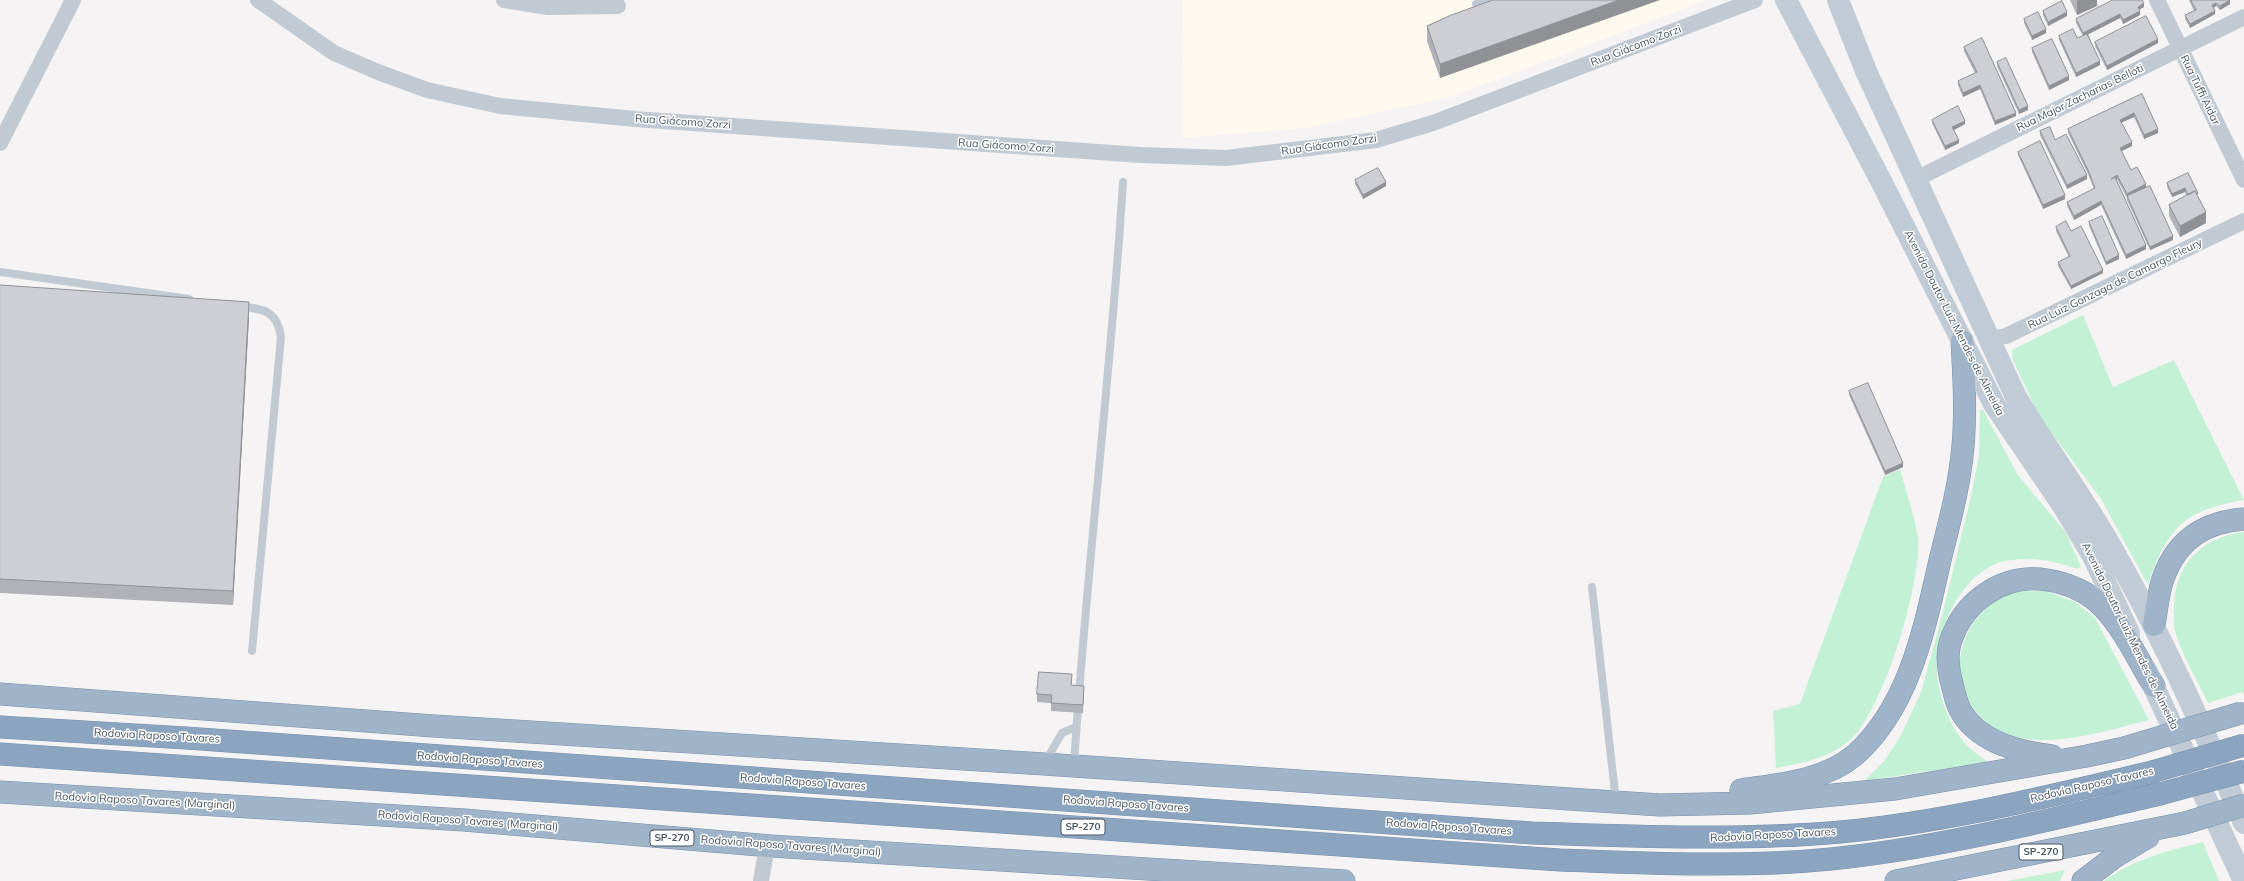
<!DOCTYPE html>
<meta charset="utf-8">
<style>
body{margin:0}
canvas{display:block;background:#f5f3f3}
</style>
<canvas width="2244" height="881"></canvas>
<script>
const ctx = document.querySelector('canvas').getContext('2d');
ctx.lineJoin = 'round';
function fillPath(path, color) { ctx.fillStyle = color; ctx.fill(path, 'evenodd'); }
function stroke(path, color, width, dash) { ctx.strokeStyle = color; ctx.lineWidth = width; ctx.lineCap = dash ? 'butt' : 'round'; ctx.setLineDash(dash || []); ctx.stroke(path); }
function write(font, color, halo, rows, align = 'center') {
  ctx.font = font + ' Mulish,sans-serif'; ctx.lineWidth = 3; ctx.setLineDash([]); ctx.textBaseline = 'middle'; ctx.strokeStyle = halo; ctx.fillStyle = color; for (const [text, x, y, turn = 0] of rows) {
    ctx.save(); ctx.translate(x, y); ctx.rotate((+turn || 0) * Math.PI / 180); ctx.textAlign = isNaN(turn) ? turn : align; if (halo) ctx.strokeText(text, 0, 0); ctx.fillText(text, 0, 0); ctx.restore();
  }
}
fillPath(new Path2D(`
 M1183 0H1707L1451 97 1306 128 1182 138Z`), '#fdf9ef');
fillPath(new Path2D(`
 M2083 315 2113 387 2174 360 2244 500C2184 510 2167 528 2148 585L2101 499 2039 416 2012 358V350Z
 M1980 410H1983L2018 475 2066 533 2081 567 2077 569C2055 561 2036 557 2012 560 2008 561 2002 561 1997 563 1959 579 1935 630 1937 671 1938 694 1948 722 1963 741 1969 749 1980 756 1988 762L1864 781 1885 760 1902 733 1921 692 1942 616 1972 492 1979 455Z
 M1900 469C1905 489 1917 521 1918 540 1921 585 1883 712 1849 741 1828 758 1803 763 1776 768L1773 711 1800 704 1883 477Z
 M2244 532V696L2243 692 2208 703C2197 680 2182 655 2175 631 2173 624 2174 616 2174 609 2174 565 2201 537 2244 532Z
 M2021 591H2045L2075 602 2095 618 2149 720C2109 730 2057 747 2017 737 1962 723 1942 661 1978 617 1984 610 1992 602 2001 597 2007 594 2014 593 2021 591Z
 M2203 842 2219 881H2104C2133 859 2168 851 2203 842Z
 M2065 870 2060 881H2007Z`), '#c3f1d5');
const trunk = new Path2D(`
 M2154 625C2157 609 2158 591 2164 576 2178 539 2205 522 2244 519
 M0 694 434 726 1044 764 1660 805 1750 803 1895 789 2087 756 2124 748
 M2052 756C2019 752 1981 743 1962 713 1957 706 1955 696 1953 688 1949 674 1946 657 1950 643 1963 601 2003 573 2047 580 2067 583 2088 592 2103 607 2124 629 2138 660 2154 686
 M1741 790C1780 784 1824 781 1855 755 1911 705 1925 625 1941 556 1950 520 1960 483 1963 446 1966 411 1964 376 1962 341
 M0 792 464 820 771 846 1344 881
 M1896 881 2185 823
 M2083 881 2113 858 2148 837`);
const motorway = new Path2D(`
 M0 727 186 738 1532 833C1635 836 1738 841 1840 832 1946 822 2050 796 2152 772
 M0 754 1560 860C1650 863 1741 868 1831 859 1942 848 2051 819 2160 794`);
stroke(trunk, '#7690ad', 23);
stroke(motorway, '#7690ad', 23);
stroke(new Path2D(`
 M1476 4 1486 0
 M0 272 189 299
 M238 306C263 309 277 310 281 337L252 651
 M1592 587 1616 802
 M1045 762 1062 733 1076 727
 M1074 765C1086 570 1111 376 1123 182`), '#c1cad2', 8);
stroke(new Path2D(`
 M258 0 334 53 378 72 427 90 500 106 635 119 1141 155 1226 158 1376 140 1433 123 1755 0
 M504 0 548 7 618 6
 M2157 0 2244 180
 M0 143 73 0
 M1916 179 2244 17
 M1985 333 1995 338 2006 336 2244 221
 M761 881 767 846`), '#c1cad2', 16);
stroke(new Path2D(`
 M1786 0 1879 177 1994 404 2062 504 2094 558 2129 633
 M1838 0 1866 71 2015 395C2043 443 2077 489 2106 538 2159 629 2202 726 2244 823
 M2146 670 2244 881`), '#c1cbd6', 22);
stroke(trunk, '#9fb4c9', 22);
stroke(motorway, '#8ba5c1', 22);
const trunkBridge = new Path2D(`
 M2124 748 2241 713
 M2185 823 2244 805`);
const motorwayBridge = new Path2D(`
 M2152 772 2244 745
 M2160 794 2244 771`);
stroke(trunkBridge, '#7690ad', 23, []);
stroke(motorwayBridge, '#7690ad', 23, []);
stroke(trunkBridge, '#9fb4c9', 22);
stroke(motorwayBridge, '#8ba5c1', 22);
fillPath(new Path2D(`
 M1493 0 1440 78 1427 41V26Z
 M2070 0H2097V6L2077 15Z
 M2189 0H2230V4L2220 10 2216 6 2214 8 2215 14 2190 28 2185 19V15L2194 11Z
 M2144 7 2139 10 2140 15 2123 24 2120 18 2088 34 2100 65 2076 77 2059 40V36L2077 38 2083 36 2076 23V19Z
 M2043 11 2067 16 2048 26 2043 15Z
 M2024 19 2046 33 2032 40 2024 23Z
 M2095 42 2158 43 2107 70 2095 46Z
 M1964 47 2016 116 1995 125 1980 89 1963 97 1958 85V81L1975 73 1964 51Z
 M2032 48 2069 80 2049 90 2032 52Z
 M1997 62 2028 110 2019 114 1997 66Z
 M2142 94 2158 133 2144 139 2134 117 2121 123 2132 146 2121 151 2131 170 2146 188 2173 240 2150 250 2127 200V197V198L2117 179 2116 180 2146 249 2126 259 2101 205 2074 220 2067 206V202L2094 189 2088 174 2068 133V129Z
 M1932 120 1965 124 1954 130 1959 143 1945 150 1932 123Z
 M2040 131 2055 140 2087 179 2067 189 2040 135Z
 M2018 152 2065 199 2043 209 2018 155Z
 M2188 173 2198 197 2206 223 2180 237 2169 216V205L2186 196 2185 192 2172 197 2167 187V183Z
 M1355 180 1386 186 1363 199 1355 184Z
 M2089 222 2119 259 2106 265 2089 226Z
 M2056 227 2071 231 2103 273 2071 289 2058 266V262L2069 257 2056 231Z
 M0 285 249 317 233 605 0 593Z
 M1849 391 1903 467 1885 475 1849 395Z
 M1072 682 1071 685 1084 694 1083 713 1051 711V703L1037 702V694Z`), '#b0b2b7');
fillPath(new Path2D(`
 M1619 0H1660L1440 78V64Z
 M2078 0H2097V6L2077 15V1Z
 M2230 0V4L2220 10V6Z
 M2144 3V7L2138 10V7Z
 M2216 3V6L2212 8V5Z
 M2140 11V15L2123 24V20Z
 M2215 11V14L2190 28V24Z
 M2067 12V16L2048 26V22Z
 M2120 14V18L2083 37V33Z
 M2046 29V33L2032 40V36Z
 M2158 39V43L2107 70V66Z
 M2100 61V65L2076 77V73Z
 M2069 76V80L2049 90V86Z
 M1980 85V89L1963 97V93Z
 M2028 106V110L2019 114V110Z
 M2016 113V116L1995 125V121Z
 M2134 113V117L2120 123V120Z
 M1965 121V124L1952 131V127Z
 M2158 129V133L2144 139V135Z
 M1959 140V143L1945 150V146Z
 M2132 142V146L2120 152V148Z
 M2087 175V179L2067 189V185Z
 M2117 175V179L2111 183V179Z
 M1386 182V186L1363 199V195Z
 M2146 184V188L2127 196V198V194Z
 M2185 188V192L2172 197V194Z
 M2065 195V199L2043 209V205Z
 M2101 201V205L2074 220V216Z
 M2206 212V223L2180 237V226Z
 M2173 236V240L2150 250V247Z
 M2146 245V249L2126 259V255Z
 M2119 255V259L2106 265V262Z
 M2103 270V273L2071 289V286Z
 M249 302V317L233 605V591Z
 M1903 463V467L1885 475V471Z`), '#909195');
const building = new Path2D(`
 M1493 0H1619L1440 64 1427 26 1449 16Z
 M2113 0H2142L2144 3 2138 7 2140 11 2123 20 2120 14 2083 33 2076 19Z
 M2191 0H2230L2220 6 2216 3 2212 5 2215 11 2190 24 2185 15 2196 10Z
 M2062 1 2067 12 2048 22 2043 11Z
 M2038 12 2046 29 2032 36 2024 19Z
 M2146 16 2158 39 2107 66 2095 42Z
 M2073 29 2077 38 2087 34 2100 61 2076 73 2059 36Z
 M1982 38 2016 113 1995 121 1980 85 1963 93 1958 81 1977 72 1964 47Z
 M2052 39 2069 76 2049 86 2032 48Z
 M2006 58 2028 106 2019 110 1997 62Z
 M2142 94 2158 129 2144 135 2134 113 2120 120 2132 142 2120 148 2131 170 2137 167 2146 184 2127 194 2117 175 2111 179 2115 177 2146 245 2126 255 2101 201 2074 216 2067 202 2095 188 2088 170 2068 129Z
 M1958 106 1965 121 1952 127 1959 140 1945 146 1932 120Z
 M2050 127 2055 140 2066 134 2087 175 2067 185 2040 131Z
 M2040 141 2065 195 2043 205 2018 152Z
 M1378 168 1386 182 1363 195 1355 180Z
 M2188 173 2198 193 2197 194 2195 191 2188 195 2185 188 2172 194 2167 183Z
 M2150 186 2173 236 2150 247 2127 196Z
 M2195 191 2206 212 2180 226 2169 205Z
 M2102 216 2119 255 2106 262 2089 222Z
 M2066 221 2071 231 2081 226 2103 270 2071 286 2058 262 2070 256 2056 227Z
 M0 285 249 302 233 591 0 579Z
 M1868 383 1903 463 1885 471 1849 391Z
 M1039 672 1072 674 1071 685 1084 686 1083 705 1051 703 1052 695 1037 694Z`);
fillPath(building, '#cdcfd5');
stroke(building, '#909195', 1);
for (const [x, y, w] of [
 [1083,827,44],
 [672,838,44],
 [2041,852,44]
]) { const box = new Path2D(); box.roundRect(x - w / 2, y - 8, w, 16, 3); ctx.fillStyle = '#fff'; ctx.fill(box); stroke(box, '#4a5661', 1); }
write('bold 10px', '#4a5661', null, [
 ["SP-270",1083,827],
 ["SP-270",672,838],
 ["SP-270",2041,852]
]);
write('11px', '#4a5661', '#fff', [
 ["Rua Giácomo Zorzi",1636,46,-21],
 ["Rua Tuffi Aidar",2200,90,64],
 ["Rua Major Zacharias Belloti",2080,98,-26],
 ["Rua Giácomo Zorzi",683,122,4],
 ["Rua Giácomo Zorzi",1329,145,-8],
 ["Rua Giácomo Zorzi",1006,146,4],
 ["Rua Luiz Gonzaga de Camargo Fleury",2115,284,-26],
 ["Avenida Doutor Luiz Mendes de Almeida",1954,323,63],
 ["Avenida Doutor Luiz Mendes de Almeida",2130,636,64],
 ["Rodovia Raposo Tavares",157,736,3],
 ["Rodovia Raposo Tavares",480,760,4],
 ["Rodovia Raposo Tavares",803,782,4],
 ["Rodovia Raposo Tavares",2092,785,-13],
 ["Rodovia Raposo Tavares (Marginal)",145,801,3],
 ["Rodovia Raposo Tavares",1126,804,4],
 ["Rodovia Raposo Tavares (Marginal)",468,821,4],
 ["Rodovia Raposo Tavares",1449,827,4],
 ["Rodovia Raposo Tavares",1773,835,-3],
 ["Rodovia Raposo Tavares (Marginal)",791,846,4]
]);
</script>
